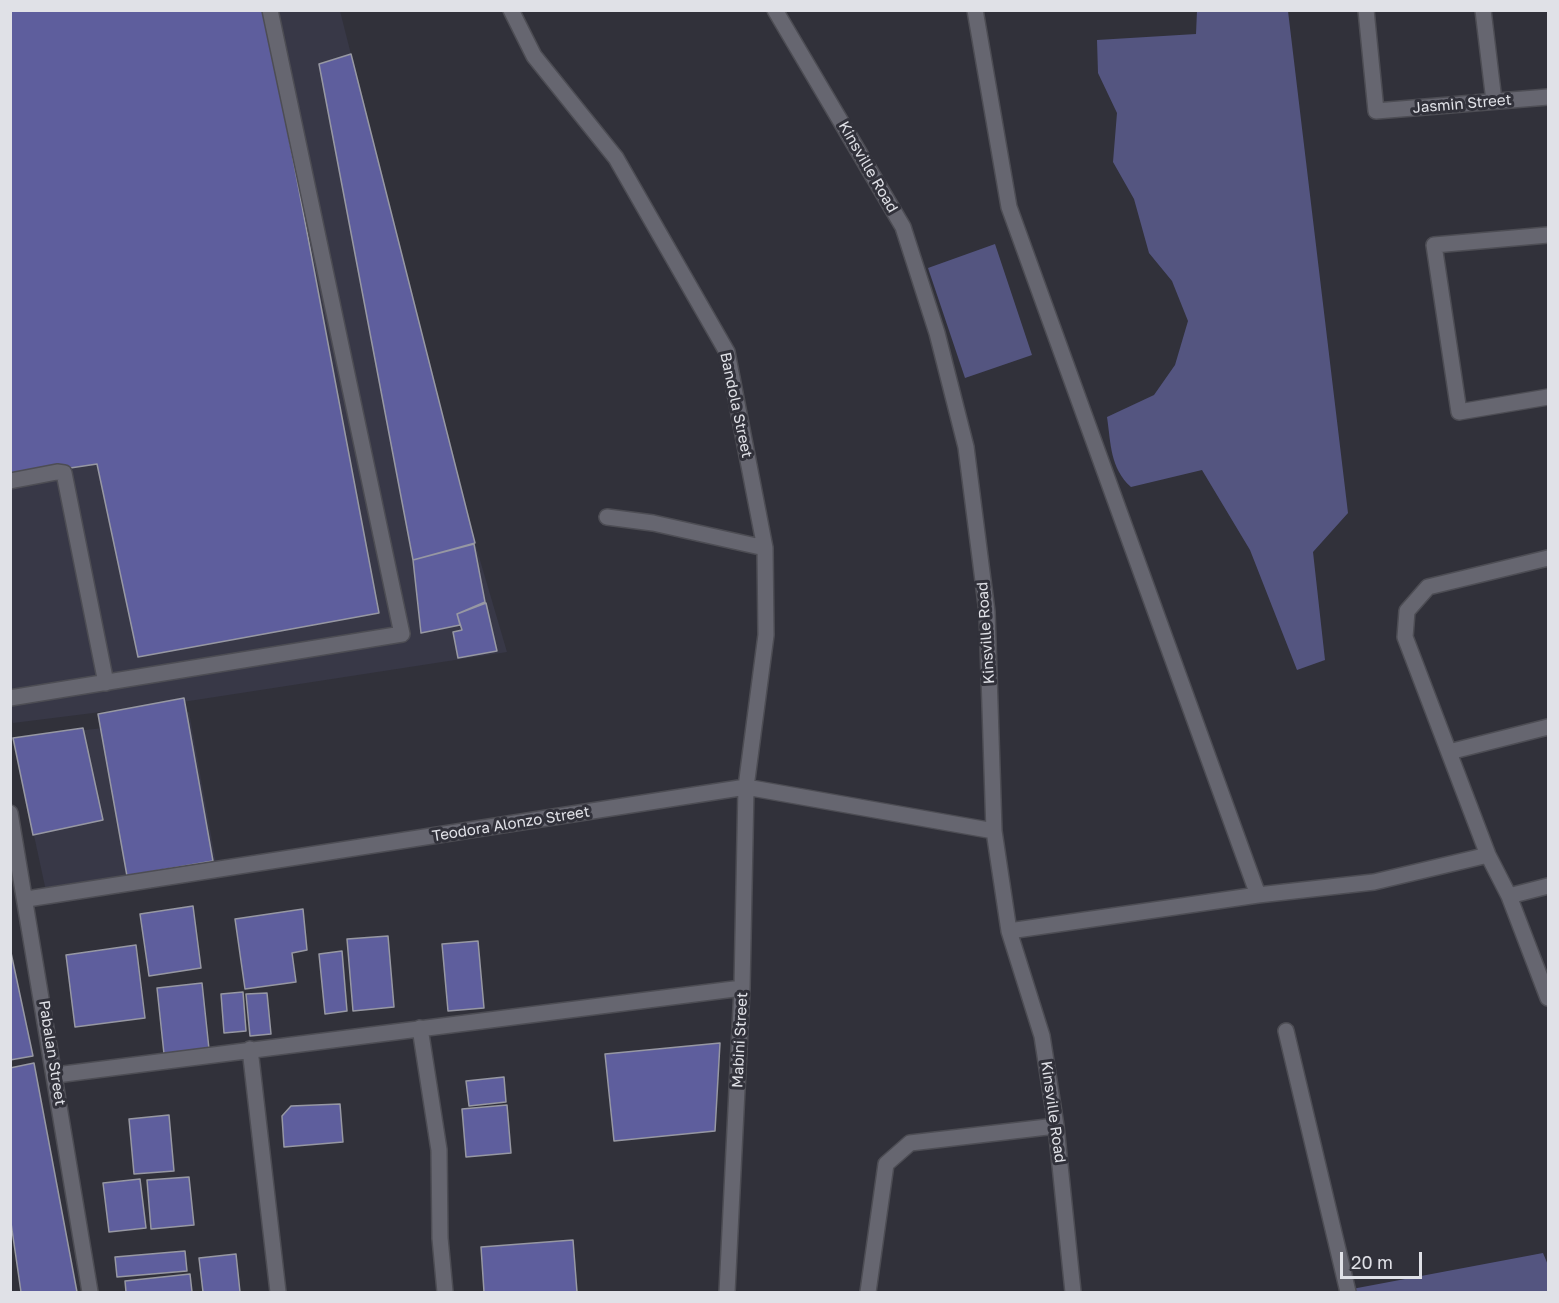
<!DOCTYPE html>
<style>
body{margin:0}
#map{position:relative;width:1559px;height:1303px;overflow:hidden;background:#31313a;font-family:"Golos Text",sans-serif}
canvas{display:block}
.frame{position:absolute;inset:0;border:12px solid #e0e1e7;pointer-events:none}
.scale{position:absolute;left:1340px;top:1252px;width:82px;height:27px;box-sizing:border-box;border:3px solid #e0e1e7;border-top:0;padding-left:8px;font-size:18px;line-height:21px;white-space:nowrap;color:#e0e1e7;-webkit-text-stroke:4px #31313a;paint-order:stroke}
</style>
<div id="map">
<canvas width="1559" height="1303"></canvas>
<div class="frame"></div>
<div class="scale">20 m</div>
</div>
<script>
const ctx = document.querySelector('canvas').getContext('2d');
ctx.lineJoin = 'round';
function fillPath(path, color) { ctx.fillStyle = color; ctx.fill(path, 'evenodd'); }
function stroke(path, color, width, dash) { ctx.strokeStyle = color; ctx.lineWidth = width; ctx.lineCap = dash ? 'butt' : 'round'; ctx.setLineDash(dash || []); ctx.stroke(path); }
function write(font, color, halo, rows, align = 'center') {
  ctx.font = font + ' "Golos Text",sans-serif'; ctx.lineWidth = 6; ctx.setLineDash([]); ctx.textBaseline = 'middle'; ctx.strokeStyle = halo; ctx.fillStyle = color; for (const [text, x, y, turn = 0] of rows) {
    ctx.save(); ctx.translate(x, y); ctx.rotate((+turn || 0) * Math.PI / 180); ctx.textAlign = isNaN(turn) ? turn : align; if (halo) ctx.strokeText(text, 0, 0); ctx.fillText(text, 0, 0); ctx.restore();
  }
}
fillPath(new Path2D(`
 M10 11H340L475 543 507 652 189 701 13 723 10 710Z
 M189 712 218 874 49 905 13 738 103 728Z`), '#383847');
fillPath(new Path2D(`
 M1197 11H1288L1348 513 1313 552 1325 660 1297 670 1250 550 1202 470 1131 487C1110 468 1111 444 1107 417L1154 395 1175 365 1188 321 1172 281 1149 253 1134 199 1113 162 1117 113 1098 73 1097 40 1196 34Z
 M995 244 1032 355 965 378 928 268Z
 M1543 1253 1548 1265V1292H1353L1352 1289Z`), '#545580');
const building = new Path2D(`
 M10 10H265L379 613 138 657 97 464 10 477Z
 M351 54 475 543 413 560 319 64Z
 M474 544 485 602 457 614 460 625 421 633 413 560Z
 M486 603 497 651 458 658 453 632 462 630 457 614Z
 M184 698 213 861 127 876 98 714Z
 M83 728 103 820 33 835 13 738Z
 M193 906 201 968 149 976 140 914Z
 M303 909 307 950 292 953 296 982 245 989 235 919Z
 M388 936 394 1007 353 1011 347 939Z
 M478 941 484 1008 448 1011 442 944Z
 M136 945 145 1018 75 1027 66 955Z
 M10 948 33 1056 10 1060Z
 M342 951 347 1011 325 1014 319 954Z
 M202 983 209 1049 164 1054 157 988Z
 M243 992 246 1031 224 1033 221 994Z
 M267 993 271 1034 250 1036 246 994Z
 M720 1043 715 1131 614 1141 605 1054Z
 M34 1063 77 1292H21L10 1216V1068Z
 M504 1077 506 1102 469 1106 466 1081Z
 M340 1104 343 1142 284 1147 282 1116 291 1106Z
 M507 1105 511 1153 466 1157 462 1109Z
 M169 1115 174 1171 134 1174 129 1119Z
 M189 1177 194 1225 151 1229 147 1180Z
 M140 1179 146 1228 109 1232 103 1183Z
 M573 1240 577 1292H484L481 1247Z
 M185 1251 187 1271 117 1277 115 1257Z
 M236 1254 240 1292H203L199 1258Z
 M190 1274 192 1292H126L125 1281Z`);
fillPath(building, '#5e5e9d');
stroke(building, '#9798a3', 1.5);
const minor = new Path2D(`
 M511 10 534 56 616 158 727 352 765 548 766 635 746 787 742 988 727 1292
 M775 10 903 227 937 333 966 447 987 612 994 831 1009 931 1042 1036 1056 1126 1073 1292
 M975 10 1009 207 1258 895
 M1366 10 1376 111 1548 97
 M1483 10 1494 101
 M1548 235 1434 245 1459 412 1548 397
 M10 481 57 472 64 473 106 683
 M607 517 653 523 765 548
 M1548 558 1428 587 1407 611 1405 637 1488 855 1509 896 1548 998
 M10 698 402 634 270 10
 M1449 752 1548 727
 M10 813 90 1292
 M1509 896 1548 886
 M27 899 746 787 994 831
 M1009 931 1258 895 1374 882 1488 855
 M420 1028 439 1150 440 1238 445 1292
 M1286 1031 1348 1292
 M250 1049 278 1292
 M56 1075 742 988
 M868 1292 886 1164 910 1143 1056 1126`);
stroke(minor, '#4d4d54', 18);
stroke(minor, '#666670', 15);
write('15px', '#e0e1e7', '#31313a', [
 ["Jasmin Street",1462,104,-5],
 ["Kinsville Road",868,167,60],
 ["Bandola Street",736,405,78],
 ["Kinsville Road",986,633,-94],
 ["Teodora Alonzo Street",511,824,-9],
 ["Mabini Street",740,1040,-87],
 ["Pabalan Street",52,1053,81],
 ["Kinsville Road",1053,1112,82]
]);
</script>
